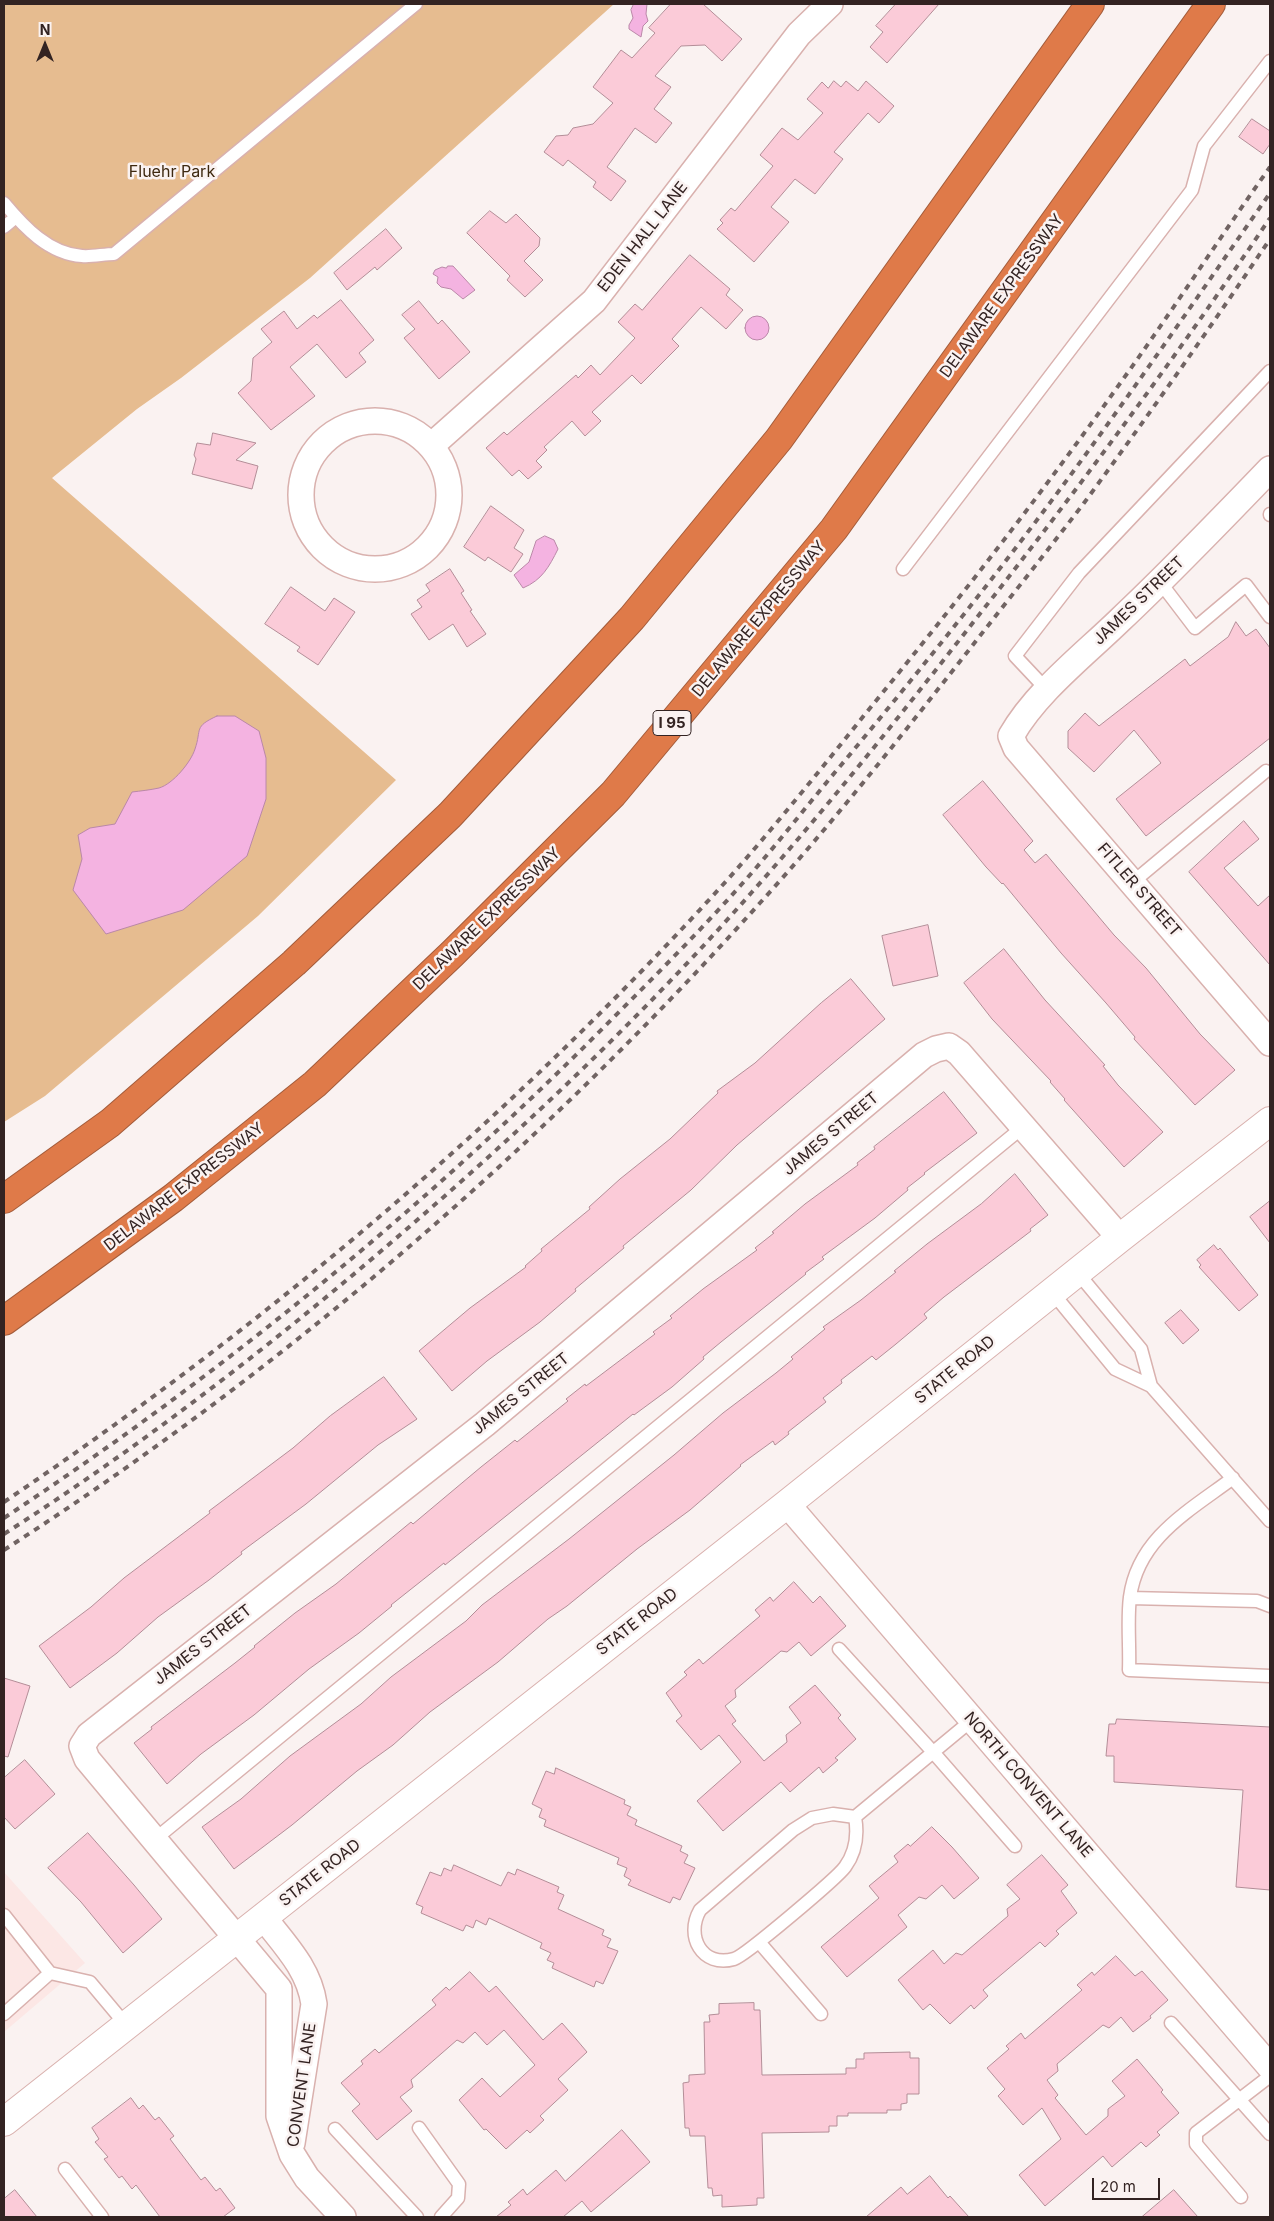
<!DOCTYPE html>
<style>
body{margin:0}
#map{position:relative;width:1274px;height:2221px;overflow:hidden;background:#faf2f1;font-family:Inter,sans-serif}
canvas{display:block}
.frame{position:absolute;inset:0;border:5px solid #332322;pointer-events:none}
.north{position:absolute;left:20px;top:20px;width:50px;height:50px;-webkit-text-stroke:4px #faf2f1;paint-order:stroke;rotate:0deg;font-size:14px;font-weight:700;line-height:20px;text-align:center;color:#332322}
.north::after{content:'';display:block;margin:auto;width:18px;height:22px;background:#332322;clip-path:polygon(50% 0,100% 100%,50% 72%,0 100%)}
.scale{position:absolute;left:1092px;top:2178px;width:68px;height:22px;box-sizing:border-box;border:2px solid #332322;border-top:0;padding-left:6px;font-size:15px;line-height:18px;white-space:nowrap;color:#332322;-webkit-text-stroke:4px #faf2f1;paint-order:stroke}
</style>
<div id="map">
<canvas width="1274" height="2221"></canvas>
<div class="frame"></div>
<div class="north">N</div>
<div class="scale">20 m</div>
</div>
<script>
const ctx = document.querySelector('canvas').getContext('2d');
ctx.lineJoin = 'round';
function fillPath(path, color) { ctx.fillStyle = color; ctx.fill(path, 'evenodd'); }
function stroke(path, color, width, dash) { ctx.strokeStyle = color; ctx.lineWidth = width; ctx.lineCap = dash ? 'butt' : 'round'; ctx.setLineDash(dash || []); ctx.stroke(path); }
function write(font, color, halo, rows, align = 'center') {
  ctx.font = font + ' Inter,sans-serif'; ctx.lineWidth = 5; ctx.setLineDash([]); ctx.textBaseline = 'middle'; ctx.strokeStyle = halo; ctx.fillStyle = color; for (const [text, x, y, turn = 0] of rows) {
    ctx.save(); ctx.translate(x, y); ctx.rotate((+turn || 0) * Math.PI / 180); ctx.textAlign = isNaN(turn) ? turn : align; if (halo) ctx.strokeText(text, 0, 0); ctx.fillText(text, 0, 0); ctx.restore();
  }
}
fillPath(new Path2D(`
 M4 1872 85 1963 4 2032Z`), '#fce7e5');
fillPath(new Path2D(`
 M4 4H614L310 278 181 378 137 409 52 478 396 780 258 916 45 1096 4 1122Z`), '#e6bc90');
const water = new Path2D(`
 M634 4H647L646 14 648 21 643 26 641 37 629 29V25L633 18 631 10Z
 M448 266H453L475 290 463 299 451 289 441 287 437 283 438 277 433 274 435 270 442 267 446 268Z
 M745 328a12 12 0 1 1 24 0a12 12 0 1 1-24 0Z
 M545 536 554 540 558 549C549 567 542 580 523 588L514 575 529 562 536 541Z
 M217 716H235L259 731 266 758V799L247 856 183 910 106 934 73 890 82 859 78 835 90 828 115 824 132 792C140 791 150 790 159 788 173 784 191 762 195 749 202 729 193 727 217 716Z`);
fillPath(water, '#f4b3e1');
stroke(water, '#ba88a8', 1);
const building = new Path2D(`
 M671 4H703L742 39 722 61 705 45 681 46 655 76 671 87 654 109 672 123 656 143 635 128 607 167 626 181 611 201 593 187 596 182 568 160 563 166 544 152 556 136 568 135 573 128 593 124 613 103 593 87 621 50 632 58 655 33 649 28Z
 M896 4H939L887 63 870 47 883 32 876 26Z
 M834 81 841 87 846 81 858 91 866 81 894 106 879 123 868 113 834 152 843 159 815 194 795 179 771 207 789 222 754 262 717 229 723 223 720 220 731 208 735 211 773 166 760 155 782 128 798 140 823 113 807 99 822 82 828 88Z
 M1252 119 1270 131V144L1263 154 1239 137Z
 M490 211 506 223 516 214 540 238 539 246 524 261 543 280 525 297 507 280 510 276 467 233Z
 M386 229 402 248 377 270 375 267 347 290 334 273Z
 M690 255 730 289 726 295 743 310 726 329 701 307 672 339 679 346 641 384 632 375 592 412 601 421 585 436 572 421 544 447 547 450 536 461 542 467 528 479 519 470 512 476 486 448 504 432 507 435 576 375 578 378 591 365 600 375 635 338 618 322 635 304 642 310Z
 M341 300 374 340 359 353 366 362 346 378 317 344 290 367 315 396 271 430 238 393 251 381 253 358 272 342 261 329 284 311 297 329 314 315 317 318Z
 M419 301 438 324 442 320 470 352 439 379 404 338 415 329 402 315Z
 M213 433 256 443 236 460 258 466 252 489 192 474 196 459 194 455 197 443 210 445Z
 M491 506 524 530 514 548 523 554 511 572 488 557 485 561 464 547Z
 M450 569 464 591 461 593 472 610 470 611 486 634 467 647 453 624 429 640 411 614 422 607 417 600 430 591 426 585Z
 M291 587 325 611 334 598 355 612 318 665 297 651 300 647 265 624Z
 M1236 622 1246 636 1256 629 1270 648V738L1146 836 1116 799 1161 763 1134 730 1094 772 1068 748V731L1085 713 1099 726 1185 659 1190 666 1228 637Z
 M983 781 1033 841 1024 850 1035 863 1046 854 1114 935 1146 968 1200 1034 1235 1070 1195 1105 1134 1039 1135 1037 1106 1003 1061 953 1003 883 1002 884 986 867 943 815Z
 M1244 821 1259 839 1224 868 1258 906 1270 895V965L1189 872Z
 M928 925 938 976 893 986 882 936Z
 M1004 949 1045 1000 1105 1065 1103 1066 1118 1085 1163 1132 1124 1167 1064 1100 1065 1099 1050 1082 1051 1081 992 1019 964 983Z
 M851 979 885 1019 737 1145 691 1190 623 1246 624 1248 575 1289 576 1291 540 1322 487 1361 452 1391 419 1351 470 1308 526 1267 525 1266 542 1251 541 1249 590 1209 589 1207 620 1179 670 1139 718 1093 717 1091 755 1063 821 1003Z
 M944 1092 977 1133 924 1173 925 1174 907 1188 908 1190 875 1218 822 1257 824 1259 805 1273 806 1274 721 1342 703 1357 704 1359 672 1387 634 1415 633 1414 445 1565 444 1563 391 1605 392 1606 359 1633 309 1669 254 1715 201 1754 167 1784 134 1743 152 1729 151 1727 235 1663 255 1647 254 1646 295 1613 336 1584 411 1522 413 1524 481 1467 515 1440 517 1442 568 1401 566 1399 585 1384 586 1386 655 1334 653 1332 672 1318 670 1316 703 1289 757 1250 755 1248 774 1233 772 1232 805 1204 858 1165 857 1163 875 1149 874 1147Z
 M1015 1174 1048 1215 1030 1229 1031 1231 944 1297 924 1314 927 1318 896 1344 876 1360 872 1356 841 1380 842 1383 823 1398 826 1402 788 1432 789 1434 775 1445 773 1441 740 1465 741 1466 690 1510 637 1549 567 1606 548 1619 498 1662 430 1712 393 1745 357 1771 292 1825 234 1869 202 1827 241 1799 290 1756 361 1704 391 1677 466 1621 482 1605 569 1539 674 1455 723 1413 776 1373 793 1359 791 1357 825 1329 823 1327 861 1300 896 1272 894 1271 927 1244 981 1204Z
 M1270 1201V1243L1250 1217Z
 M1214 1245 1218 1250 1220 1248 1258 1295 1239 1311 1199 1267 1201 1265 1197 1260Z
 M1181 1310 1199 1330 1183 1344 1165 1323Z
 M384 1377 417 1419 378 1445 306 1504 241 1552 242 1554 209 1580 158 1617 117 1653 70 1688 39 1646 91 1607 124 1578 210 1513 209 1511 293 1448 330 1416Z
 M794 1582 813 1603 820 1596 846 1626 811 1656 799 1642 787 1652 781 1651 735 1690 736 1697 725 1706 736 1721 732 1724 764 1761 787 1742 786 1735 801 1723 789 1707 815 1685 841 1715 838 1718 856 1739 835 1758 838 1760 823 1773 819 1767 790 1792 781 1782 723 1831 697 1801 741 1762 719 1735 701 1750 676 1721 682 1716 666 1693 687 1675 684 1672 699 1659 703 1664 760 1616 755 1610 770 1597 773 1601Z
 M4 1678 30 1686 8 1757 4 1756Z
 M1117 1719 1270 1727V1890L1236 1887 1243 1790 1114 1782V1756H1106L1109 1724H1115Z
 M25 1760 55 1794 15 1829 4 1817V1778Z
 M556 1768 625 1800 624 1804 631 1807 627 1815 637 1820 635 1825 682 1846 680 1851 688 1855 684 1863 695 1868 680 1900 673 1897 670 1903 628 1885 631 1880 624 1876 627 1868 617 1864 619 1858 544 1826 546 1820 539 1817 542 1809 532 1804 546 1771 554 1774Z
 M932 1827 952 1847 979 1878 954 1899 942 1885 926 1899 919 1897 898 1915 907 1927 847 1977 821 1947 879 1898 869 1886 898 1862 894 1856 908 1844 910 1846Z
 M88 1833 134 1885 162 1919 123 1953 81 1902 48 1868Z
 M1042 1855 1068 1885 1061 1891 1077 1913 1056 1931 1059 1934 1045 1947 1040 1942 983 1990 988 1996 974 2009 971 2005 950 2024 930 2004 923 2010 898 1980 933 1950 944 1964 956 1953 962 1955 1008 1916 1007 1909 1020 1899 1007 1885Z
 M454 1865 501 1886 508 1872 515 1875 517 1869 559 1887 557 1892 564 1895 558 1909 604 1930 602 1935 611 1939 607 1947 618 1951 603 1984 596 1981 594 1987 552 1968 554 1963 547 1960 551 1953 540 1948 542 1943 489 1918 486 1925 476 1920 473 1928 466 1925 463 1931 421 1913 423 1907 416 1904 430 1872 441 1876 444 1868 451 1871Z
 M1116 1956 1135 1976 1142 1971 1168 2000 1150 2016 1151 2018 1133 2032 1121 2017 1109 2028 1103 2025 1057 2064 1058 2071 1047 2080 1058 2095 1055 2098 1086 2135 1108 2116V2109L1125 2096 1112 2081 1137 2059 1163 2090 1161 2092 1179 2113 1157 2132 1160 2135 1146 2147 1141 2142 1112 2167 1103 2156 1045 2206 1019 2175 1061 2139 1042 2108 1023 2125 998 2096 1005 2089 987 2068 1009 2049 1006 2046 1021 2033 1025 2039 1082 1990 1077 1985 1092 1972 1094 1975Z
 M470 1972 489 1992 496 1986 543 2040 562 2023 576 2039 587 2052 558 2079 568 2090 540 2116 544 2120 530 2133 527 2130 506 2149 486 2129 484 2130 459 2100 482 2078 500 2097 535 2065 504 2030 487 2045 475 2032 463 2043 457 2040 411 2080 413 2087 400 2097 412 2111 377 2140 352 2111 360 2104 341 2083 363 2064 361 2061 375 2049 379 2053 436 2005 432 2000 446 1987 449 1990Z
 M754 2003V2010H760L762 2075 846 2074V2068H856V2059H864V2053L910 2052V2058H919V2094H907V2103L901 2104V2110H887V2113H848V2116H837V2126H829V2132L762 2133 764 2198H757V2205L722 2207V2195L713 2196 712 2188H708L705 2136H690L689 2128H685L683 2083 689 2082V2075L705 2074 704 2022H710L709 2015 719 2014V2004Z
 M131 2098 139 2109 143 2105 155 2120 159 2117 174 2136 170 2139 201 2180 205 2177 216 2191 220 2188 235 2208 223 2217H160L136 2185 132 2189 122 2176 119 2178 104 2159 108 2157 95 2142 99 2139 92 2128Z
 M622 2130 650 2162 591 2212 582 2201 563 2217H496L511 2205 508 2202 523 2189 527 2195 556 2170 565 2181Z
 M930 2176 948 2198 950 2196 969 2217H866L901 2187 907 2194Z
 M15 2190 37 2217H4V2199Z
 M1174 2190 1198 2217H1142Z`);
fillPath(building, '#fbcbd8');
stroke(building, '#b38d97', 1);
const lane = new Path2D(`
 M4 203C24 227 49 254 82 256 92 257 104 254 114 254L416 4
 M4 227 16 217
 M1270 514V515
 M903 569 1192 190 1204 146 1270 61
 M1160 582 1195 628 1246 585 1270 617
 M1047 690 1015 656 1079 573 1270 371
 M1133 882 1266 771
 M1052 1292 1115 1369 1151 1386 1141 1349 1077 1272
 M1151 1386 1270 1521
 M1233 1478C1189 1511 1138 1538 1130 1597 1127 1620 1130 1646 1129 1670L1270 1676
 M1130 1598 1257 1601 1270 1606
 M839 1649 933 1752 1015 1846
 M855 1817C858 1834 856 1852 845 1867 837 1878 745 1956 734 1959 702 1968 685 1936 700 1910L793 1830 812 1818 833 1814 855 1817 972 1720
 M154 1840 1023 1127
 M4 1915 50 1973 90 1982 126 2025
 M759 1942 821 2014
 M4 2014 50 1973
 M1171 2023 1270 2134
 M419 2128 459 2184 458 2198 441 2217
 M335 2129 417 2217
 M65 2169 102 2217
 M1241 2197 1196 2144V2133L1270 2076`);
const street = new Path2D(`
 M301 495a74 74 0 1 1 148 0a74 74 0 1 1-148 0Z
 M431 446 594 301 799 34 830 4
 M1270 469C1221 520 1172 571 1120 620 1084 655 1036 692 1011 736L1016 748 1270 1043
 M787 1504 1270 2067
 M264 1918C285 1945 309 1969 314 2004L292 2143
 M343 2217 307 2178 292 2154 279 2116V1989L87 1759 82 1746 89 1735 485 1424 924 1055 936 1049 949 1046 959 1053 1120 1238`);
const secondary = new Path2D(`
 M4 2122 787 1504 1120 1238 1270 1121`);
const highway = new Path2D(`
 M4 1199 110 1123 294 963 450 815 632 618 779 439 1090 4
 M4 1321 173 1198 315 1084 452 954 613 794 834 529 1211 4`);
stroke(lane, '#d9b1ae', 15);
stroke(street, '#d9b1ae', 28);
stroke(secondary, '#d9b1ae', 30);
stroke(highway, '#a35c3b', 30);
stroke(lane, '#fff', 12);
stroke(street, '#fff', 25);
stroke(secondary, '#fff', 28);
stroke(highway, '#df7a49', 28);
stroke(new Path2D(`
 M4 1502C269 1323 514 1115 729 878 776 825 821 769 866 713 952 608 1037 500 1116 389 1169 316 1218 240 1270 167
 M4 1518C223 1373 427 1206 612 1019 656 975 700 931 741 885 776 846 808 804 842 764 917 674 991 582 1061 488 1133 391 1201 292 1270 193
 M4 1534C149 1441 286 1334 416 1221 534 1119 649 1009 752 892 830 804 903 712 975 620 1078 489 1177 356 1270 218
 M4 1550C282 1371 538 1150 759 904 831 825 898 740 965 655 1004 605 1045 554 1084 503 1148 416 1210 328 1270 239`), '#716463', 4, [6, 6]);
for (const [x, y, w] of [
 [672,723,38]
]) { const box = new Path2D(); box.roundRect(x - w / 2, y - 12.5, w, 25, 4); ctx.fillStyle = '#faf2f1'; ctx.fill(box); stroke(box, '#332322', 1); }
write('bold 15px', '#332322', null, [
 ["I 95",672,723]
]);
write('16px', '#3e2910', '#faf2f1', [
 ["Fluehr Park",172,172]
]);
write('16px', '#332322', '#faf2f1', [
 ["EDEN HALL LANE",643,237,-52],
 ["DELAWARE EXPRESSWAY",1002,296,-54],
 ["JAMES STREET",1139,601,-44],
 ["DELAWARE EXPRESSWAY",759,619,-50],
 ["FITLER STREET",1139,890,49],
 ["DELAWARE EXPRESSWAY",487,919,-44],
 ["JAMES STREET",831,1134,-40],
 ["DELAWARE EXPRESSWAY",184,1187,-38],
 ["STATE ROAD",955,1370,-39],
 ["JAMES STREET",521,1394,-39],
 ["STATE ROAD",637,1622,-38],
 ["JAMES STREET",203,1645,-38],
 ["NORTH CONVENT LANE",1028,1785,49],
 ["STATE ROAD",320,1873,-38],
 ["CONVENT LANE",302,2085,-82]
]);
</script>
